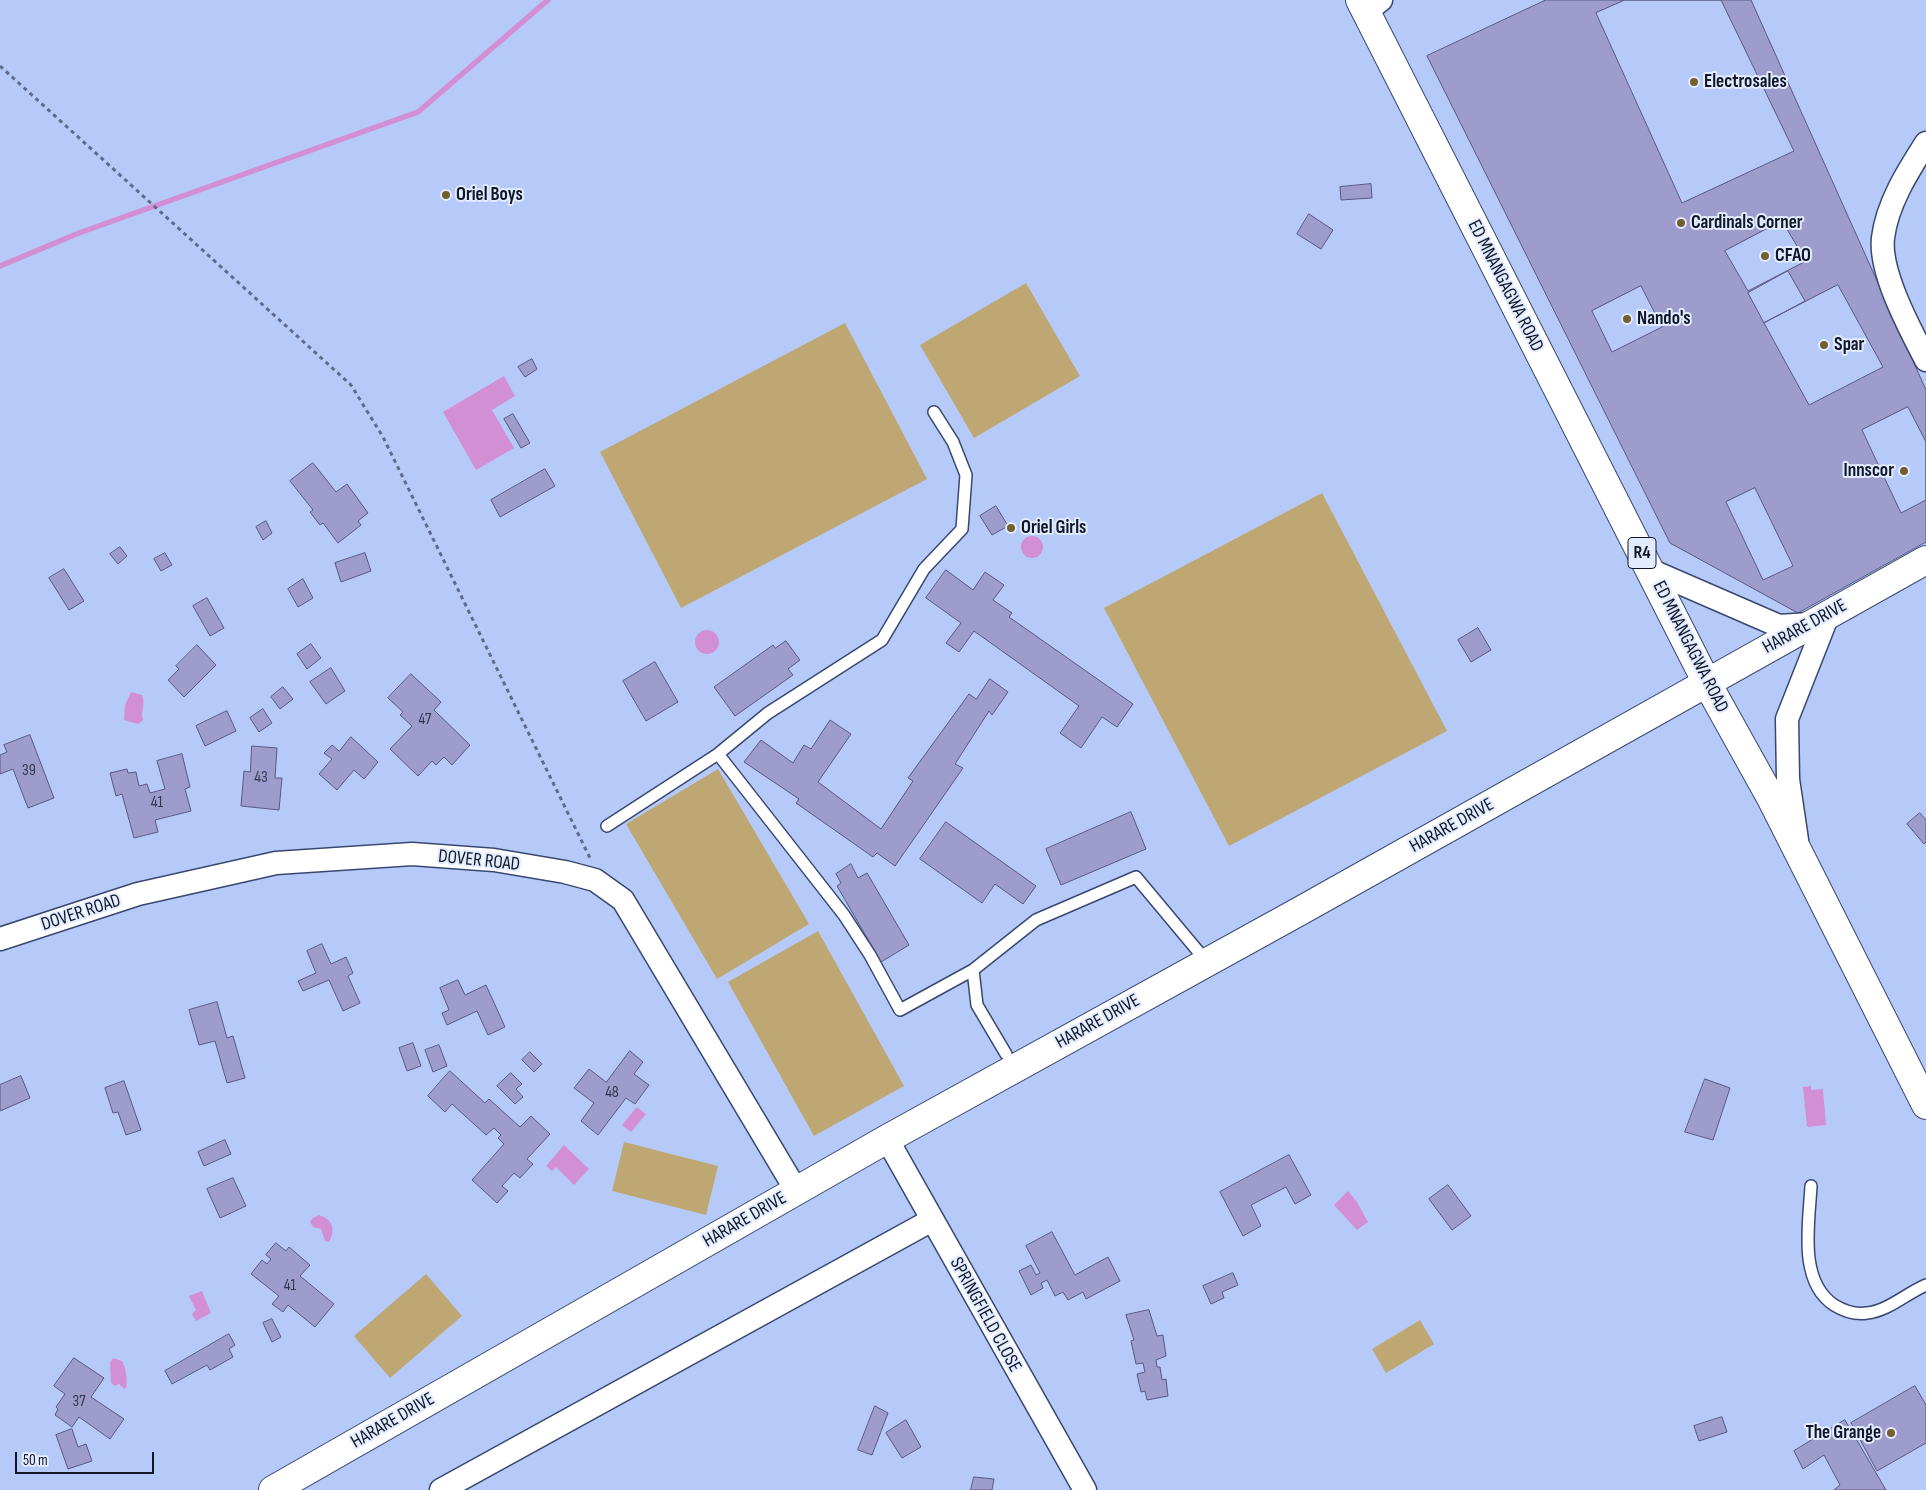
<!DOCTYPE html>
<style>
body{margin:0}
#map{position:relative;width:1926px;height:1490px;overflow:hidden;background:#b5caf9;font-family:"Sofia Sans Condensed",sans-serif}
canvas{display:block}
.scale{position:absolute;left:15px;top:1452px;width:139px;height:22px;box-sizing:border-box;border:2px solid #0f1627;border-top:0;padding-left:6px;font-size:15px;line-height:18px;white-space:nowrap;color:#0f1627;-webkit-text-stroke:4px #e2ebff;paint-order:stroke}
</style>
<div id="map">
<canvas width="1926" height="1490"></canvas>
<div class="scale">50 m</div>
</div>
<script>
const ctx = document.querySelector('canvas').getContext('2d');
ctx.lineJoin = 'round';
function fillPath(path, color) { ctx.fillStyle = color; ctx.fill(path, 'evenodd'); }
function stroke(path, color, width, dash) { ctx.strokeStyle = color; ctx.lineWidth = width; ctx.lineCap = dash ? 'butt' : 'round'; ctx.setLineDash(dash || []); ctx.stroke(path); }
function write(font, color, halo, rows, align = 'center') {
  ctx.font = font + ' "Sofia Sans Condensed",sans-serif'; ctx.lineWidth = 4; ctx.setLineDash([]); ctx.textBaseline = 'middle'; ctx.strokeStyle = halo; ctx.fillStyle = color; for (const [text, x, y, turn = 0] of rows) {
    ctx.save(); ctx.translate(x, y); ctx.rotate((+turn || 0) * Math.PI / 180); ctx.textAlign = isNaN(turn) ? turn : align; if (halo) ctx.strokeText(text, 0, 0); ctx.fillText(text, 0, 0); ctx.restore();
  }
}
fillPath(new Path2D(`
 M1026 283 1080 376 974 438 920 345Z
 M845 323 927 479 681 608 600 452Z
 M1322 493 1447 731 1229 846 1104 608Z
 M718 769 809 924 717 979 626 824Z
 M818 931 904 1086 814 1136 728 982Z
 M624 1142 718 1166 706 1215 612 1191Z
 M426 1274 462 1316 390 1378 354 1336Z
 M1420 1320 1434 1344 1386 1373 1372 1349Z`), '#bfa773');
fillPath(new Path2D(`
 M504 376 515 396 492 410 514 448 476 470 443 412Z
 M1021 547a11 11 0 1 1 22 0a11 11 0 1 1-22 0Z
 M695 642a12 12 0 1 1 24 0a12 12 0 1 1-24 0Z
 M131 692 142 695C146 704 140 711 143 720L138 724 124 720 125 705Z
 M1811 1086V1090L1823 1089 1826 1125 1807 1127 1803 1087Z
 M637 1107 646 1114 631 1132 622 1125Z
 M564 1145 589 1169 574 1185 556 1167 552 1171 546 1166Z
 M1348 1191 1357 1202 1368 1222 1357 1230 1334 1205Z
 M319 1215C333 1220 336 1229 329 1242L325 1241 321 1229 313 1227 310 1222 313 1218Z
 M202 1291 211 1313 196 1321 192 1314 196 1310 189 1296Z
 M113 1358 122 1361C126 1369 128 1379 126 1388L124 1389 119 1384 115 1386 111 1383 110 1363Z`), '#d38fd5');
stroke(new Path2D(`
 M0 266 79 233 418 112 548 0`), '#d38fd5', 5.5);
const building = new Path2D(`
 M1546 0H1751L1926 390V542L1798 613 1670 543 1427 56Z
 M1625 0H1721L1794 151 1682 203 1596 13Z
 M1371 184 1372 198 1341 200 1340 187Z
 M1309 214 1333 230 1321 249 1297 234Z
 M1782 221 1806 261 1748 291 1725 251Z
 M1788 271 1805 301 1764 323 1748 293Z
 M1838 285 1883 367 1809 405 1764 323Z
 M1641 286 1662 327 1612 352 1592 311Z
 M532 359 537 369 525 377 518 367Z
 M1908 407 1926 442V500L1901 513 1862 430Z
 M513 414 530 443 521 448 504 419Z
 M313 463 336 492 347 484 368 513 358 521 361 525 338 543 323 523 320 525 310 512 313 510 290 481Z
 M545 469 555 486 500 517 491 500Z
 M1755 488 1793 566 1763 580 1726 502Z
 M996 506 1008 526 992 535 980 516Z
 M266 521 272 533 263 540 256 527Z
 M120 547 127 556 118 564 110 554Z
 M165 553 172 565 161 571 154 559Z
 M365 553 371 571 341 582 335 563Z
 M64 569 84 601 69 610 49 578Z
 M946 570 973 590 985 572 1004 585 993 600 1012 613 1009 617 1133 704 1117 727 1102 717 1081 748 1060 733 1079 706 974 631 959 652 946 643 961 623 926 598Z
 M303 579 313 598 298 607 288 589Z
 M207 598 224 628 210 636 193 606Z
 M1478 628 1491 650 1471 662 1458 640Z
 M786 641 800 660 788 669 793 675 735 716 714 687 773 645 775 648Z
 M311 644 321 658 307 669 297 654Z
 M197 645 216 665 184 697 168 680 179 669 176 666Z
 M655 662 678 702 646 721 623 681Z
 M331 668 345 691 326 704 310 682Z
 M411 674 441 702 434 710 470 745 452 765 444 757 436 765 432 761 418 776 390 749 412 726 400 715 403 712 388 698Z
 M990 679 1008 692 992 715 989 711 955 764 963 768 895 866 877 853 873 857 796 803 799 799 744 762 761 740 793 763 804 745 811 749 830 720 851 734 818 782 881 829 913 781 908 778 969 694 976 699Z
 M283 687 293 699 280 709 271 697Z
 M263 709 272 723 259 732 250 718Z
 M227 711 236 731 205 746 196 726Z
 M30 735 54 798 28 808 13 769 0 774V755L7 752 4 745Z
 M351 737 378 762 364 779 354 770 337 790 319 774 332 759 324 753 332 745 339 751Z
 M252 746 277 748 275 778H282L279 810 241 806 244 771 250 772Z
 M182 754 190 787 185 789 191 811 155 820 158 832 134 838 122 794 116 796 110 773 127 769 128 773 136 772 139 786 147 784 150 793 165 789 157 761Z
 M1131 812 1146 849 1061 885 1046 849Z
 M1920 813 1926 820V842L1924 844 1907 824Z
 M946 822 1036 886 1023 904 995 884 982 903 920 859Z
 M851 864 858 878 867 873 909 945 881 962 837 886 841 883 836 874Z
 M322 944 331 964 346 957 353 973 348 976 360 1003 343 1011 329 980 303 991 298 981 316 973 307 951Z
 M458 980 465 995 486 985 505 1027 488 1035 477 1011 447 1025 442 1013 449 1010 440 988Z
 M217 1002 227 1038 233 1036 245 1078 227 1083 215 1041 199 1045 189 1010Z
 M413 1043 421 1066 407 1071 399 1048Z
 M439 1045 447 1066 433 1072 425 1050Z
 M630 1051 643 1062 634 1074 649 1085 635 1104 626 1098 598 1135 581 1121 594 1103 574 1088 589 1069 606 1082Z
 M530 1052 542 1064 534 1072 522 1060Z
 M450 1071 485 1103 489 1099 520 1127 531 1116 550 1134 527 1159 533 1164 520 1178 514 1173 502 1186 508 1191 497 1203 472 1180 504 1144 498 1138 501 1135 494 1128 486 1135 452 1104 445 1112 428 1096Z
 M511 1073 522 1084 516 1089 523 1097 515 1104 497 1086Z
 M21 1076 30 1098 0 1111V1085Z
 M1705 1079 1730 1088 1713 1140 1685 1132Z
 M124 1081 141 1130 126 1135 118 1112 113 1113 105 1088Z
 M225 1140 231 1154 204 1166 198 1152Z
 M1289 1155 1311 1195 1295 1204 1286 1187 1251 1205 1261 1226 1243 1236 1220 1192Z
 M233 1178 246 1206 220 1218 207 1189Z
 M1448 1185 1471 1216 1452 1230 1429 1199Z
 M1052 1232 1075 1275 1108 1257 1120 1281 1086 1299 1083 1292 1068 1300 1063 1292 1055 1296 1047 1280 1041 1283 1043 1288 1031 1295 1019 1271 1031 1265 1036 1275 1040 1273 1026 1246Z
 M276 1243 286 1251 289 1247 310 1265 300 1276 334 1304 315 1327 288 1305 283 1312 272 1304 279 1296 251 1274 262 1260 267 1264 271 1259 266 1255Z
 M1233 1273 1238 1285 1222 1292 1224 1298 1211 1304 1203 1286Z
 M1149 1310 1157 1336 1163 1335 1166 1356 1156 1360 1157 1367H1160L1162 1380 1166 1379 1168 1396 1147 1400 1145 1391 1141 1392 1137 1374 1145 1372 1143 1363 1136 1364 1131 1341 1134 1340 1126 1315Z
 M272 1319 281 1337 272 1342 263 1323Z
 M229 1334 235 1345 229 1349 233 1357 210 1370 207 1365 172 1384 165 1371Z
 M74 1358 104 1378 91 1397 124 1419 110 1439 79 1417 72 1427 55 1415 58 1409 56 1407 65 1394 54 1386Z
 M1915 1386 1926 1405V1443L1877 1471 1851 1423Z
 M875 1406 888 1413 872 1455 858 1450Z
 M1722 1417 1727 1432 1699 1441 1694 1426Z
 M906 1420 921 1447 902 1458 886 1433Z
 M1845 1420 1886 1490H1834L1840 1485 1824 1455 1803 1469 1794 1451Z
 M72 1429 78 1447 86 1444 92 1461 68 1469 56 1435Z
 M974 1477 994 1479 992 1490H971Z`);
fillPath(building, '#9d9ccc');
stroke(building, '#5a5883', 1);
const service = new Path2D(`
 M718 754 844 915 870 955 900 1010 973 970
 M607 826 718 754 768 713 882 640 924 569 962 529 966 475 953 442 934 412
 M1006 1054 977 1005 973 970 1036 920 1136 877 1207 962
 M1811 1186C1809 1224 1798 1281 1834 1305 1844 1311 1856 1315 1867 1313 1888 1311 1907 1293 1926 1285`);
const minor = new Path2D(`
 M1366 12 1381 0
 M1926 143C1908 171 1887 204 1883 238 1879 272 1910 329 1926 360
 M1650 570 1779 626 1810 624
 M1797 840 1788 779 1787 719 1828 615
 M0 939 138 894 276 863 412 854 494 860 565 872 595 880 623 900 796 1190
 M887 1139 1085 1490
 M441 1490 932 1220`);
const primary = new Path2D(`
 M273 1490 887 1139 1300 911 1926 560`);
const trunk = new Path2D(`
 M1360 0 1707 683 1771 798 1926 1105`);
stroke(service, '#384870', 14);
stroke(minor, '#384870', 25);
stroke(primary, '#384870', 30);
stroke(trunk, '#384870', 30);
stroke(new Path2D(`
 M0 66 351 385 383 437 590 858`), '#5e6b8a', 3, [4, 4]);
stroke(service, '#fff', 11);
stroke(minor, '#fff', 22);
stroke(primary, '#fff', 28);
stroke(trunk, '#fff', 28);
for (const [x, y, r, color] of [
 [1694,82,5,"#745e2e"],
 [446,195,5,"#745e2e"],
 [1681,223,5,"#745e2e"],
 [1765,256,5,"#745e2e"],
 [1627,319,5,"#745e2e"],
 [1824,345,5,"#745e2e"],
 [1904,471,5,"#745e2e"],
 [1011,528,5,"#745e2e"],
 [1891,1433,5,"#745e2e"]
]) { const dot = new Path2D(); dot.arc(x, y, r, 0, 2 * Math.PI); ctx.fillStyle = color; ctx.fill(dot); stroke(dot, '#e2ebff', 2); }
write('16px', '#323850', null, [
 ["47",425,720],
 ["39",29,771],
 ["43",261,778],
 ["41",157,803],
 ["48",612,1093],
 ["41",290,1286],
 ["37",79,1402]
]);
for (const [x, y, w] of [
 [1642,553,28]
]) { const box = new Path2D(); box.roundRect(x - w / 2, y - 15.5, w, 31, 4); ctx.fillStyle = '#e2ebff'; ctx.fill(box); stroke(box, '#0f1627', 1); }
write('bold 18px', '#0f1627', null, [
 ["R4",1642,553]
]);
write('bold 19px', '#0f1627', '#e2ebff', [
 ["Electrosales",1704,82],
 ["Oriel Boys",456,195],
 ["Cardinals Corner",1691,223],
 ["CFAO",1775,256],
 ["Nando's",1637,319],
 ["Spar",1834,345],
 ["Innscor",1894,471,"right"],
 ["Oriel Girls",1021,528],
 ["The Grange",1881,1433,"right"]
], 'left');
write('19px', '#0f1627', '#e2ebff', [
 ["ED MNANGAGWA ROAD",1505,286,63],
 ["HARARE DRIVE",1805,627,-29],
 ["ED MNANGAGWA ROAD",1690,647,63],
 ["HARARE DRIVE",1452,826,-29],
 ["DOVER ROAD",479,861,6],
 ["DOVER ROAD",81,913,-18],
 ["HARARE DRIVE",1098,1022,-29],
 ["HARARE DRIVE",745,1220,-30],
 ["SPRINGFIELD CLOSE",985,1315,61],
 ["HARARE DRIVE",393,1421,-30]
]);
</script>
